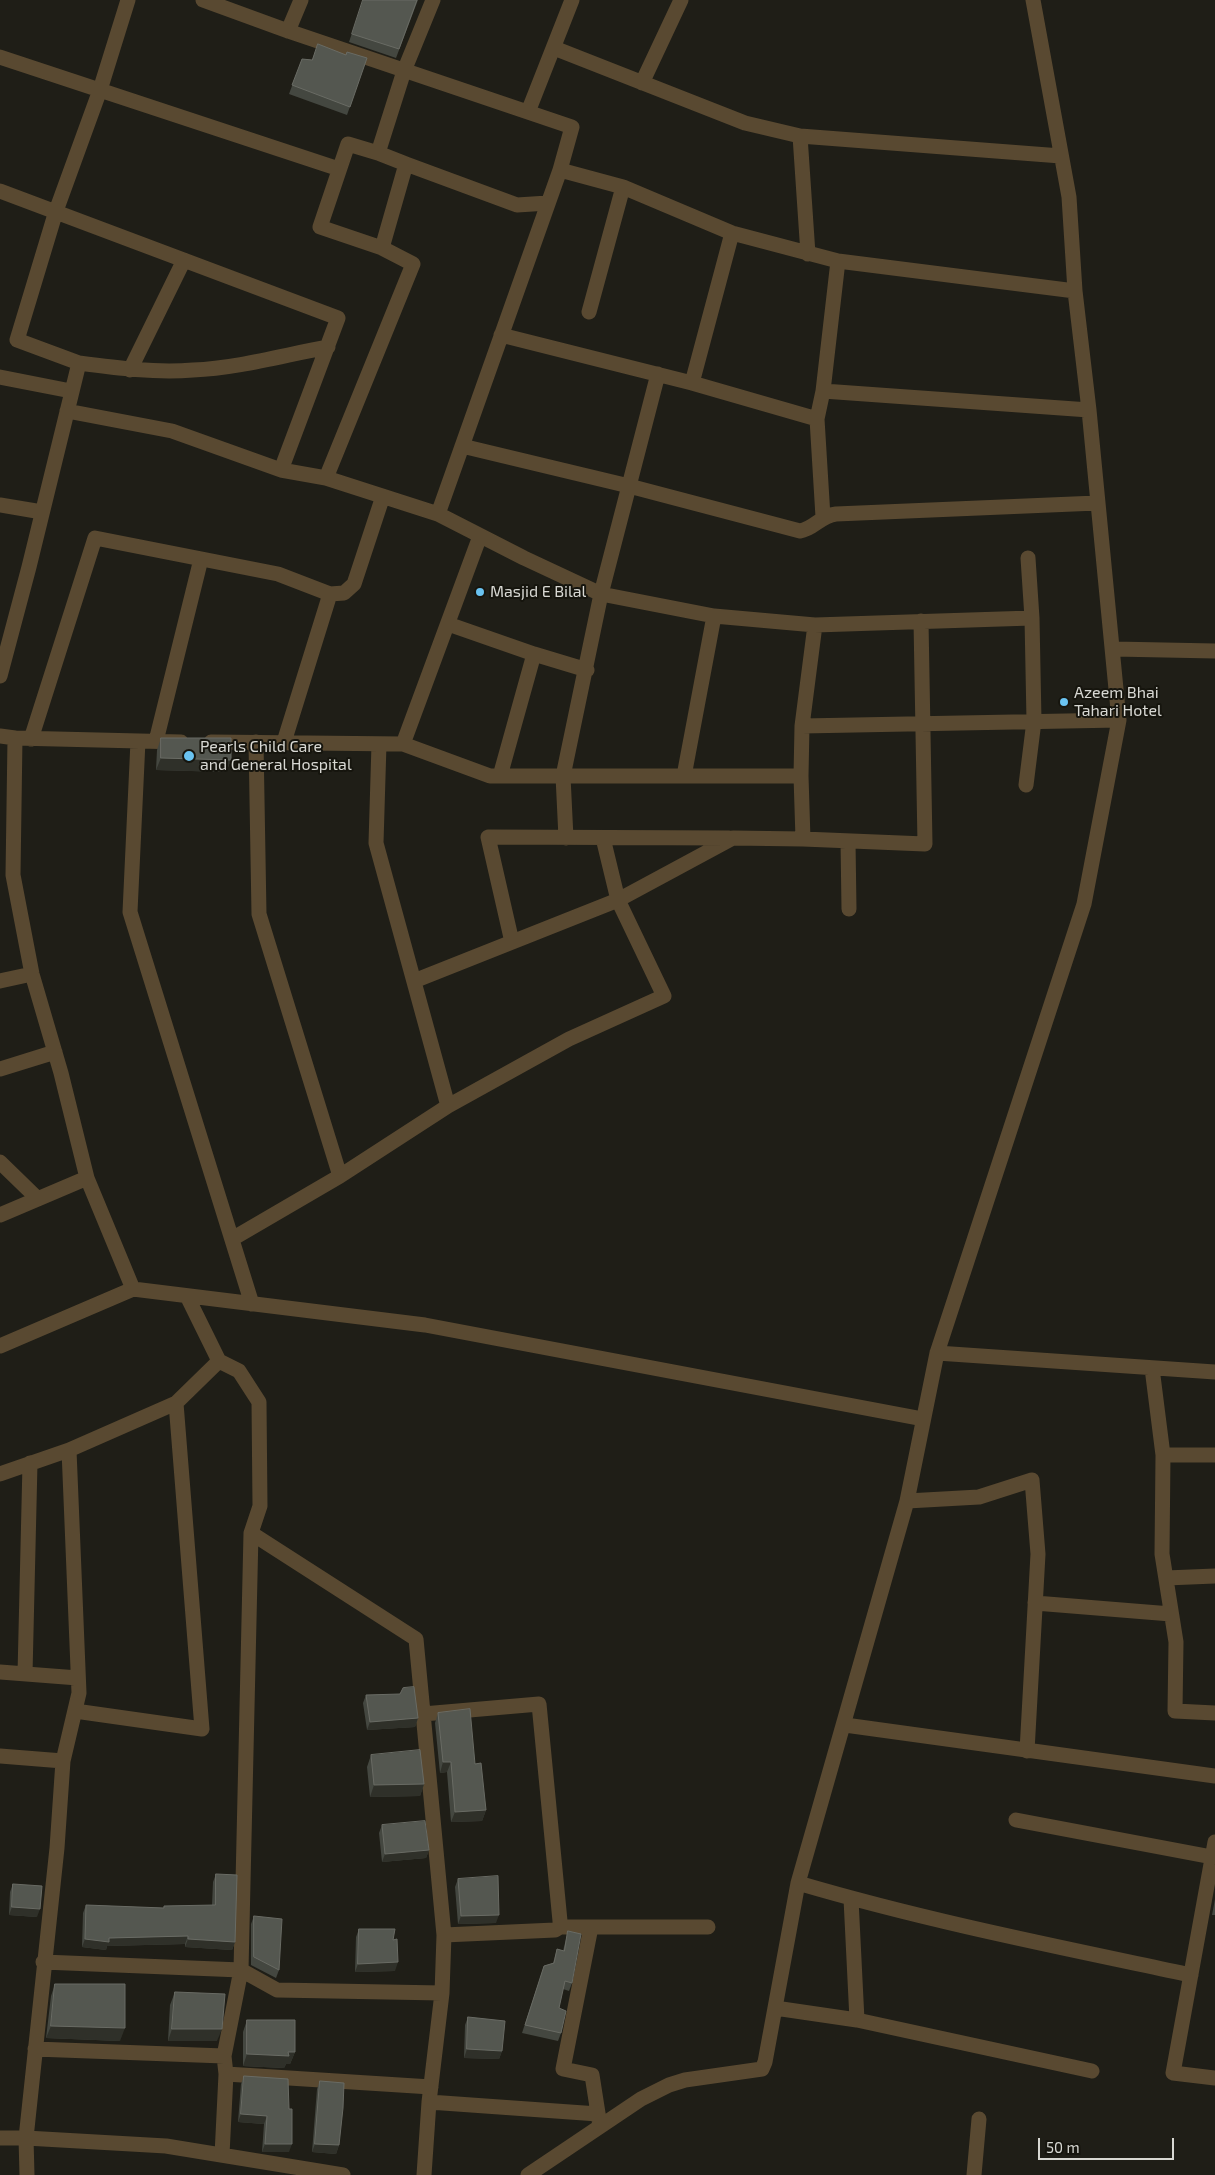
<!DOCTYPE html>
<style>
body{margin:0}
#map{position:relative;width:1215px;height:2175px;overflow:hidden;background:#1f1e17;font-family:"Exo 2",sans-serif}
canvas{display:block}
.scale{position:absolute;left:1038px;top:2138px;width:136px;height:22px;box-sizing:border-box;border:2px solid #d8d8d3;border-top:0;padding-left:6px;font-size:15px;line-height:18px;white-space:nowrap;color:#d8d8d3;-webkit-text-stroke:4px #16150e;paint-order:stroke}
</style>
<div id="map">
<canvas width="1215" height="2175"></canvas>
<div class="scale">50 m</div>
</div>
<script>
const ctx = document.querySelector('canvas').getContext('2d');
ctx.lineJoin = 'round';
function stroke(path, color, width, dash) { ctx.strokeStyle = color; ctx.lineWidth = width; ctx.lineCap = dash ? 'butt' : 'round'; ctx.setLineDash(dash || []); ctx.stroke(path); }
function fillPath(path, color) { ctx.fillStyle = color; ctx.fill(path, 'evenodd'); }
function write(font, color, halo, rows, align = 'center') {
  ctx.font = font + ' "Exo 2",sans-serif'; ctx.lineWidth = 4; ctx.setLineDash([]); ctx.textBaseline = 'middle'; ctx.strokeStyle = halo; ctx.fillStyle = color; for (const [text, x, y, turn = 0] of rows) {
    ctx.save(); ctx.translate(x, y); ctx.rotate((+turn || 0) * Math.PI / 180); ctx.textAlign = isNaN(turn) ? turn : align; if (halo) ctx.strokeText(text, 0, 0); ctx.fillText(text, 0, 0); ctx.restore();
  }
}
stroke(new Path2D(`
 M203 0 288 31 572 127 560 170 623 187 732 233 838 261 1075 291
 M288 31 301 0
 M554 48 745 123 800 136
 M0 57 339 169
 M642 83 681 0
 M528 112 572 0
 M378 153 348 144 320 227 382 248
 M406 164 517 205 548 203
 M0 191 338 318 281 470 172 431 67 411
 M808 254 800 136 1061 156
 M589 312 623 187
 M501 335 692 383 817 419
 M79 363C117 368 155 373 193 370 238 368 284 355 328 347
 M130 370 184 260
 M0 377 71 391
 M692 383 732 233
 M823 391 1089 410
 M462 446 629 486 800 531C814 529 820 516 836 514L1097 503
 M281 470 326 478 438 514 524 558 601 594 658 374
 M326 478 413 264 382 248 406 164 378 153 404 71 433 0
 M0 505 42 512
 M438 514 560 170
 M823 517 817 419 823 391 838 261
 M1028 558 1032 618
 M330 594 344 593 354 584 383 496
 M714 616 815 625 1032 618 1034 721 1026 785
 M448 624 534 654
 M1114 649 1215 651
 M0 676 29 567 79 363 17 340 56 211 100 90 128 0
 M802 726 815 625
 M0 736 15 738 13 875 32 974 61 1073 87 1178 133 1289
 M15 738 181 742
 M31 739 95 538 278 574 330 594 284 742
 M138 741 130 912 252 1304
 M156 741 201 559
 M211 742 403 744 490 776H801L802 726 1119 720
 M379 744 376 843 448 1106
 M403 744 480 536
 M500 776 534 654 587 670
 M566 838 563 776 601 594 714 616 684 776
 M803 839 925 844 921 621
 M848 841 849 909
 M512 942 488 837 729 838
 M0 981 32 974
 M414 981 618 900 603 838
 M0 1069 55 1052
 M0 1162 38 1199
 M340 1176 448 1106 569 1039 664 996 618 900 733 838 803 839 801 776
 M0 1215 87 1178
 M232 1239 340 1176 259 914 256 742
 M187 1296 219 1361 176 1403 69 1450 79 1693 63 1761 57 1848 26 2138 166 2146 343 2175
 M0 1346 133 1289 425 1325 923 1419
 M937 1353 1215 1372
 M219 1361 239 1371 259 1402 260 1506 251 1533 241 1970 224 2056
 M1152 1368 1163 1455 1162 1554 1176 1642 1175 1711 1215 1713
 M1163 1455H1215
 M0 1474 69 1450
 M907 1501 979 1497 1032 1480 1038 1554 1027 1751
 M251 1533 416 1639 444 1935 442 1993 429 2102 424 2175
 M1166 1578 1215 1576
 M1035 1603 1171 1614
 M0 1672 78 1678
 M25 1674 30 1463
 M75 1711 202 1729 176 1403
 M423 1714 539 1704 560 1921V1927L555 1930 444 1935
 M845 1725 1215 1776
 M0 1756 63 1761
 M1016 1820 1212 1857
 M1215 1842 1173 2073 1215 2078
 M798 1883C927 1921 1059 1947 1191 1975
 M851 1899 857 2020
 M560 1927H708
 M591 1927 563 2069 592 2075 600 2126
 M43 1962 241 1970 277 1990 442 1993
 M775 2008 857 2020 1092 2071
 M35 2049 224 2056 226 2074 222 2155
 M226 2074 431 2087
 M429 2102 598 2114
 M0 2138H26L27 2175
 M528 2175 641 2099 669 2085 685 2080 762 2069 765 2062 798 1883 907 1501 937 1353 1084 904 1119 720 1089 410 1075 291 1069 197 1033 0
 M974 2175 979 2119`), '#594931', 15);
fillPath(new Path2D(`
 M363 0H418L396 58 349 42Z
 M346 55 367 58 347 115 289 94 302 59 312 60Z
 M161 738 231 760 226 772 156 770 157 750Z
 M366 1695 418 1718 415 1727 367 1730 363 1703Z
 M438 1713 475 1764 486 1810 482 1821 451 1822 447 1772 440 1773 435 1723Z
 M371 1755 424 1784 420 1796 370 1797 367 1767Z
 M382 1825 429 1850 426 1858 382 1862 379 1833Z
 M216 1874 235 1942 232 1950 185 1947V1944L107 1946 106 1950 82 1947 83 1913 86 1905 163 1908 164 1906 212 1905 213 1882Z
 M458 1879 496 1923 458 1924 455 1887Z
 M13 1884 37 1917 9 1915 10 1892Z
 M1215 1899V1915H1212Z
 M254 1916 279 1970 276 1978 251 1965V1924Z
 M359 1929 393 1940 395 1971 355 1972 356 1937Z
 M568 1931 572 1983 569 1991 563 1989 559 2008 561 2033 558 2041 522 2033 544 1966 553 1963 557 1949 563 1951Z
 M55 1984 120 2041 46 2038 51 1996Z
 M175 1992 217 2041H168L170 2005Z
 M468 2017 502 2051 499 2059 464 2058 465 2025Z
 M247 2020 295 2052 290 2064H286L284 2068 243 2066V2032Z
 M244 2076 289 2152H262L264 2124 238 2122 241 2084Z
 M320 2081 339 2145 336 2154 312 2152 317 2089Z`), '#444740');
fillPath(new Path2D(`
 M161 758 231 760 226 772 156 770Z
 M418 1718 415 1727 367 1730 370 1722Z
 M443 1762H451L447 1772 440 1773Z
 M424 1784 420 1796 370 1797 374 1785Z
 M486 1810 482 1821 451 1822 455 1812Z
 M429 1850 426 1858 382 1862 385 1854Z
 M12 1907 40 1909 37 1917 9 1915Z
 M499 1915 496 1923 458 1924 461 1916Z
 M188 1936 185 1944 107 1946 106 1950 82 1947 85 1939Z
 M188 1939 235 1942 232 1950 185 1947Z
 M398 1962 395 1971 355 1972 358 1964Z
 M51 2026 125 2028 120 2041 46 2038Z
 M172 2029H222L217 2041H168Z
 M467 2049 502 2051 499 2059 464 2058Z
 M288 2052H295L290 2064H286L284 2068 243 2066 247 2054Z
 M241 2114 267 2116 264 2124 238 2122Z
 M265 2144H292L289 2152H262Z
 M315 2144 339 2145 336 2154 312 2152Z`), '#2f3029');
const building = new Path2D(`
 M363 0H417L399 49 352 34Z
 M318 44 346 55 347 52 367 58 350 107 292 85 302 59 312 60Z
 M161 738H231V760L161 758Z
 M414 1687 418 1718 370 1722 366 1695 400 1694 403 1688Z
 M470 1709 475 1764 481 1763 486 1810 455 1812 451 1762H443L438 1713Z
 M420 1750 424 1784 374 1785 371 1755Z
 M425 1821 429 1850 385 1854 382 1825Z
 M216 1874 237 1875 235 1942 188 1939V1936L109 1938V1942L85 1939 86 1905 164 1908V1906L215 1905Z
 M498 1876 499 1915 461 1916 458 1879Z
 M13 1884 42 1886 40 1909 12 1907Z
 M254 1916 282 1919 279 1970 254 1957Z
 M359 1929H395L393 1940 397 1939 398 1962 358 1964Z
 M568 1931 581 1934 572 1983 565 1981 559 2008 566 2011 561 2033 525 2025 544 1966 554 1963 557 1949 564 1951Z
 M55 1984H125V2028L51 2026Z
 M175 1992 225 1994 222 2029H172Z
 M468 2017 505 2021 502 2051 467 2049Z
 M247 2020H295V2052H288L289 2056 247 2054Z
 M244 2076 288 2079 289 2109H292V2144H265L267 2116 241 2114Z
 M320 2081 344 2083 343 2108 339 2145 315 2144Z`);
fillPath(building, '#545750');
stroke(building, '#696b64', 1);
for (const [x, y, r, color] of [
 [480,592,5,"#6ac3f1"],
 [1064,702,5,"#6ac3f1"],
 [189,756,6,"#6ac3f1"]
]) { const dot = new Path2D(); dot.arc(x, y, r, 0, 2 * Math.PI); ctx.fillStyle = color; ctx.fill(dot); stroke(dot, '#16150e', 2); }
write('16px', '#d8d8d3', '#16150e', [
 ["Masjid E Bilal",490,592],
 ["Azeem Bhai",1074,693],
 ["Tahari Hotel",1074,711],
 ["Pearls Child Care",200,747],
 ["and General Hospital",200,765]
], 'left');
</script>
